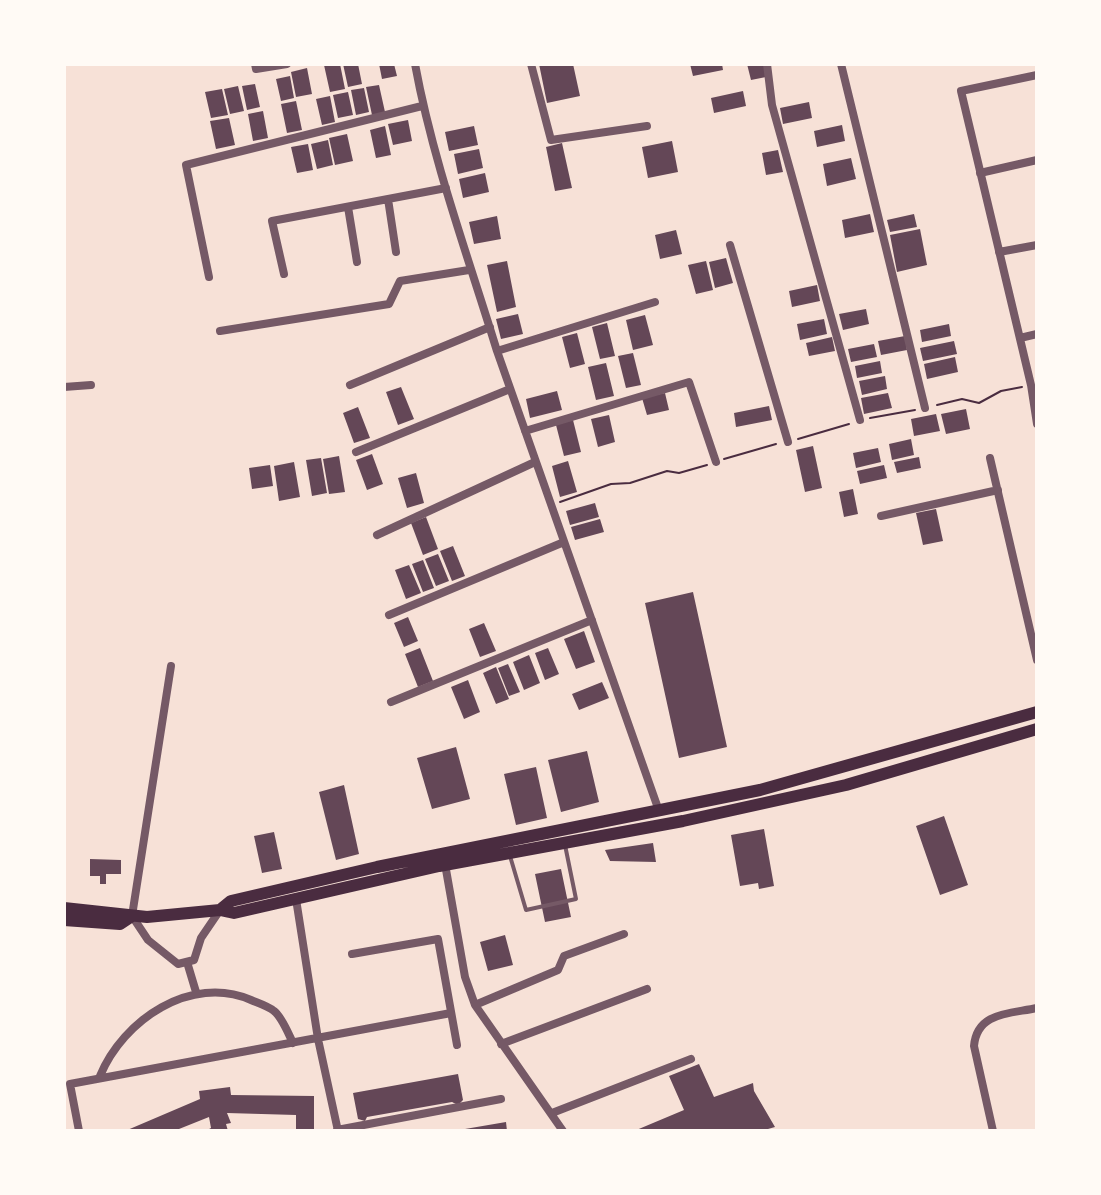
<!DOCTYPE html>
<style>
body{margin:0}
#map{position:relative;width:1101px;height:1195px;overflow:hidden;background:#f7e1d7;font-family:"Varela Round",sans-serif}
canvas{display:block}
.frame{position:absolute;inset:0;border:66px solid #fffaf5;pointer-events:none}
</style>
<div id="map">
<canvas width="1101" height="1195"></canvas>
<div class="frame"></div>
</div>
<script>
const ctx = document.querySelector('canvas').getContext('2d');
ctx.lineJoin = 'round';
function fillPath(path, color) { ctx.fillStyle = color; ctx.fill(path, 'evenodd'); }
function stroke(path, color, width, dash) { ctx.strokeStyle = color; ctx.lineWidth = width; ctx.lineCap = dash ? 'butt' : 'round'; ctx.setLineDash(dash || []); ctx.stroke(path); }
fillPath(new Path2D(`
 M340 64 345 89 330 92 324 65Z
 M343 64H358L362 84 348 87Z
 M379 64H394L397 76 382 79Z
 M539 64H573L580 96 547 103Z
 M690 64H722L723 70 693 76Z
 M747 64H764L766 77 751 80Z
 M307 68 312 94 296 97 291 72Z
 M290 76 294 98 281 101 276 79Z
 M255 84 260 107 247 110 242 86Z
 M379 85 385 112 372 115 366 87Z
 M238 86 244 111 230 114 224 89Z
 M364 88 369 112 356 115 351 90Z
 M222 89 228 115 211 118 205 92Z
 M743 91 746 106 714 113 711 98Z
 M348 92 353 115 338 118 333 95Z
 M330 96 335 122 322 125 316 99Z
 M296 101 302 130 287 133 281 104Z
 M809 102 812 118 783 124 780 108Z
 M263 111 268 138 253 141 248 114Z
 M229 118 235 145 216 149 210 121Z
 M408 120 412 141 393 145 388 124Z
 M842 125 845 141 817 147 814 131Z
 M385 126 391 155 376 158 370 130Z
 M474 126 478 145 449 151 445 132Z
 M347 134 353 161 335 165 329 138Z
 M328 140 333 165 317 169 311 144Z
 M672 141 678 172 648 178 642 147Z
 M562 143 572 188 555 191 546 147Z
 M308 144 313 170 297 173 291 147Z
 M479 149 483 168 458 174 454 154Z
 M778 150 783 172 766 175 762 153Z
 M851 158 856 179 827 186 823 164Z
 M485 173 489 192 463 198 459 179Z
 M870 214 874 232 845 238 842 220Z
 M914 214 917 227 890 232 887 220Z
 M497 216 501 239 474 244 469 222Z
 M920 229 927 265 897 272 890 235Z
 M676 230 682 254 660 259 655 235Z
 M726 258 733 283 715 288 709 262Z
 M507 261 516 307 497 312 487 265Z
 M706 261 713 290 696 294 688 265Z
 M817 285 820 301 792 307 789 291Z
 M866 309 869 324 843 330 839 314Z
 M518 314 523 334 501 339 496 319Z
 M645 315 653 345 633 350 626 320Z
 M824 319 827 334 800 340 797 324Z
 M607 323 615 356 600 359 592 327Z
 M949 324 951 336 922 342 920 330Z
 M577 333 585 364 570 368 562 337Z
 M905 336 907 350 881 355 878 341Z
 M832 337 835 351 809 356 806 343Z
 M954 341 957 354 923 361 920 348Z
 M874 344 877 357 851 362 848 349Z
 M633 353 641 385 626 388 618 356Z
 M955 357 958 372 927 379 924 364Z
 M880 361 882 373 857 378 855 366Z
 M606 363 614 396 596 400 588 367Z
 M885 376 887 389 862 395 859 381Z
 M401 387 414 419 398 425 386 392Z
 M557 391 562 410 530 418 526 399Z
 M665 393 669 410 647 415 642 398Z
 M888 393 892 408 864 414 861 398Z
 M769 406 772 420 736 427 734 413Z
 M358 407 370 438 354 443 343 413Z
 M966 409 970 429 946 434 941 414Z
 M936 414 940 431 914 436 911 419Z
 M609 415 615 442 598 447 591 419Z
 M573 420 581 452 564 456 556 425Z
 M911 439 914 455 892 460 889 444Z
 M813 446 822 488 805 492 796 450Z
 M878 448 881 462 856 468 853 453Z
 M372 454 383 484 367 490 356 460Z
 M339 456 345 492 329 494 323 459Z
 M919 457 921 468 897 473 894 462Z
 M321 458 327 493 312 496 306 460Z
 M568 461 577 492 560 497 552 466Z
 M294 462 300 497 279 501 274 466Z
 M270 465 273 486 252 489 249 468Z
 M884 465 887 478 860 484 857 471Z
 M416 473 424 503 407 508 398 478Z
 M853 489 858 514 844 517 839 492Z
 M595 503 599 517 570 525 566 511Z
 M936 509 943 541 923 545 916 513Z
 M426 517 438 549 423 555 411 523Z
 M600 519 604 532 575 540 571 527Z
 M453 546 465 576 452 581 440 551Z
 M438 554 449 581 436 586 425 559Z
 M423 560 434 588 423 592 412 564Z
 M409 565 421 593 406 599 395 570Z
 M693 592 727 747 679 758 645 603Z
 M408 617 418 641 404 647 394 623Z
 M484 623 496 651 480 657 469 629Z
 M584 631 595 662 576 669 564 639Z
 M420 648 433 681 418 687 405 654Z
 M548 648 559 674 545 680 535 653Z
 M529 655 540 683 524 690 513 662Z
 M508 664 520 692 509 696 498 668Z
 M496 667 509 699 496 704 483 673Z
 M468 680 480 712 464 719 451 687Z
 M602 682 609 698 579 710 572 694Z
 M456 747 470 799 432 809 417 758Z
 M587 751 599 802 561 812 548 760Z
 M536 767 547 818 516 825 504 774Z
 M344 785 359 854 336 860 319 792Z
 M944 816 968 885 940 895 916 826Z
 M764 829 774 886 759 889 758 883 740 886 731 835Z
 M274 832 282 869 262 873 254 836Z
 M653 843 656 862 610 861 605 850Z
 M90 859 121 860V874H106V884H100V876H90Z
 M561 869 571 917 545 922 535 874Z
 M505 935 513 965 488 971 480 942Z
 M699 1064 714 1097 753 1083 754 1091 775 1127 761 1131H634L684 1110 669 1076Z
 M458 1074 463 1100 458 1105 452 1102 367 1117 365 1121 358 1119 353 1093Z
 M230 1087 231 1095 314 1096V1131H296V1115L227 1113 231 1123 226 1124 228 1131H205L211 1128 209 1117 174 1131H125L200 1099 199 1091Z
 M506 1122 507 1131H465V1129Z`), '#644757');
stroke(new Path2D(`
 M937 405 962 399 979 403 1001 391 1022 387
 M870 418 915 410
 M798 439 849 424
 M724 459 776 444
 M560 502 611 484 630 483 667 471 679 473 707 465`), '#4a2c40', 2);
stroke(new Path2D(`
 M510 856 526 910 576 899 565 845`), '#755966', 4);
stroke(new Path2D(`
 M255 64 256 69 287 64
 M415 64C433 162 468 256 497 351L655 302
 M531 64 551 140 647 126
 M767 64 772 105 860 420
 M841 64 925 408
 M1037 75 961 91 1031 385 1037 424
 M980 173 1037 160
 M388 199 396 252
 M348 207 357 262
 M730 245 788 442
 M999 252 1037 245
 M284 274 272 221 446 188
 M209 277 186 165 422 106
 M220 331 389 304 400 281 469 270
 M1020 338 1037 334
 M497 351 659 811
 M350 385 490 327
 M64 387 91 385
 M525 431 689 382 716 462
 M356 452 510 389
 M990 458 1037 660
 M881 516 998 490
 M377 535 535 462
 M389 615 564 542
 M171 666 132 916 148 940 178 964 194 960 201 938 220 910
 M391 702 592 620
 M445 864 465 977 475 1005 563 1131
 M296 899 318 1039 338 1131
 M352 954 438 939 457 1045
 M187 962 196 992
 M475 1005 558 970 564 956 624 934
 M501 1044 647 989
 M100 1076C123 1020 191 974 251 1000 258 1003 268 1006 274 1011 282 1017 288 1033 293 1043
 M552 1113 691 1059
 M337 1130 501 1099
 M79 1131 70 1084 451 1013
 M993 1131 974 1046C977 1012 1009 1014 1037 1008`), '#755966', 8);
stroke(new Path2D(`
 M64 908 147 917 220 910 234 913 439 866 683 821 846 785 1037 729
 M220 910 231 901 377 867 760 790 1037 712
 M64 920 120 924 132 916`), '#4a2c40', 12);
</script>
